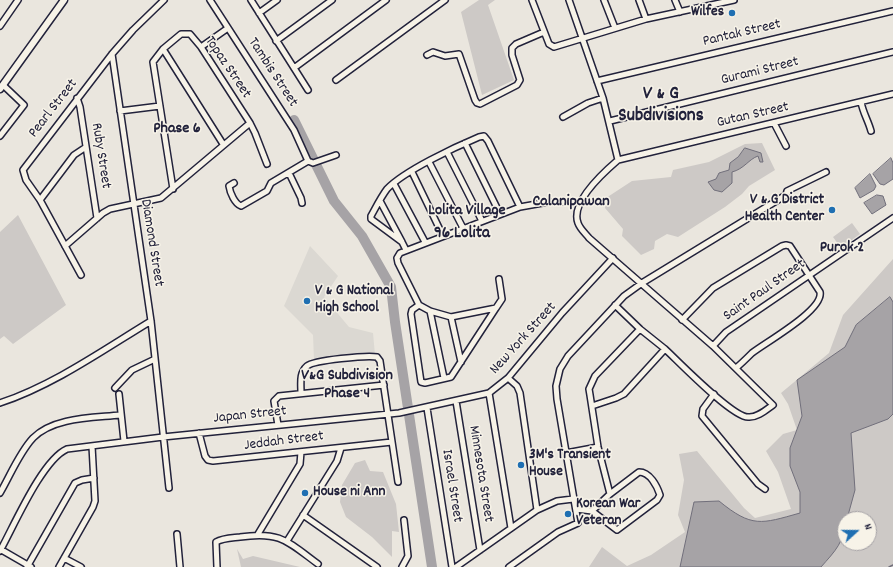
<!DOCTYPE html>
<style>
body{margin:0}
#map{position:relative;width:893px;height:567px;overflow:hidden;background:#eae6de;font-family:Dekko,sans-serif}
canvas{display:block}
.north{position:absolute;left:837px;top:511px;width:40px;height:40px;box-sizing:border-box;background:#f7f3e8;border:1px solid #a29fa3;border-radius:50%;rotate:69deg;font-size:11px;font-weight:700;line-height:16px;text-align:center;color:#22223b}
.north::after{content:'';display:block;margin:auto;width:14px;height:18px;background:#1f6fb2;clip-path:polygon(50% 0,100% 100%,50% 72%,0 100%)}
</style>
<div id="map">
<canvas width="893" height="567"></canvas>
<div class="north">N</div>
</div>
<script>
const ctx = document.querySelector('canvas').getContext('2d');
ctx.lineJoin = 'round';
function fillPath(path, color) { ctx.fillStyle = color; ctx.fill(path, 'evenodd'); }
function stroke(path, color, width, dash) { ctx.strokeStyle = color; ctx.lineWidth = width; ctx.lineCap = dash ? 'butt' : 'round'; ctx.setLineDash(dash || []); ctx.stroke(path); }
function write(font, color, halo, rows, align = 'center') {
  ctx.font = font + ' Dekko,sans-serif'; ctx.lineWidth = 3; ctx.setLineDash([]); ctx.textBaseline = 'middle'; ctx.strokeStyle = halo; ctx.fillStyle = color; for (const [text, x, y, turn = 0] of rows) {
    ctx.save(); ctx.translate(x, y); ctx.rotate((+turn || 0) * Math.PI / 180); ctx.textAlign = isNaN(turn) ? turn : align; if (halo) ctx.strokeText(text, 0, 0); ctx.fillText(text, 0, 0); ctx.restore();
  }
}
fillPath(new Path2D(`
 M310 246 338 276 324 297 349 327 373 333 375 355 314 360 313 335 284 306Z`), '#dbd8d2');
fillPath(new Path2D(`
 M479 0H495L488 5 514 80 482 95 461 12Z
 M762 143 775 170 749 186 742 194 725 207 678 237 667 234 655 241 654 249 641 255 622 236 623 229 605 208 606 198 632 181 671 177 673 170 709 162 745 144Z
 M18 215 66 305 13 344 4 336 0 339V232Z
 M852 223 860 234 841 248 833 237Z
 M893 259V567H589L602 547 627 566 651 555 685 532 678 515 684 480 679 454 697 451 744 508 755 518 791 509 778 472 766 451 783 434 797 430 788 404 781 393 829 353 843 315ZM845 519H869V543H845Z
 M365 460 370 471 383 472 396 504 399 532 392 531V557L372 537 346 517 340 502 342 485 355 463Z
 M237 549 243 559 253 556 300 567H241Z`), '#cdc9c6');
const water = new Path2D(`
 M745 148 761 153 763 162H760L758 156C749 159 744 169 732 172V183L722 192 714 190 708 182 716 179 719 173 729 170 730 163 738 157Z
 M891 158 893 163V179L884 185 880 184 873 174Z
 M870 174 876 186 874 190 860 198 855 188Z
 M877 195 883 196 886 205 872 214 864 203Z
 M890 297 893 302V414L888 419 851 433 855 490 847 519H845C845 542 835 551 821 567H680L694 502 719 501C752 528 761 524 800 513V492L790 466V448L802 416 797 380 845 347 856 325Z`);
fillPath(water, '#a6a3a6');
stroke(water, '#716f7b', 1);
stroke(new Path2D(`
 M889 567 893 565`), '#716f7b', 1.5);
stroke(new Path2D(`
 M294 120 334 201 362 236 391 287 395 322 432 567`), '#a6a3a6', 10);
const minor = new Path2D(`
 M210 0 294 130 308 161
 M251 0 308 90
 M532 0 549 44 554 47 646 19 734 0
 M569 0 603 98 618 160
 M604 0 615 28
 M639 0 646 19
 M675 0 680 12
 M259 13 277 0
 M0 26 18 0
 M276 41 332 0
 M201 47 228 28
 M163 49 223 144
 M112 54 151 321 169 488
 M427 55 433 52 445 56 459 54 475 100 477 103 480 104 517 85 520 80 512 55V48L516 44 544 32
 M294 68 386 0
 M336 80 445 0
 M597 81 893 11
 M77 98 80 107 97 218
 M861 102C863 113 868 120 871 131
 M120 111 160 106
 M563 117 588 103 603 98
 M610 121 893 52
 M774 123 786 146
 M0 136 24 105 3 85
 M465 143 500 214
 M447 152 482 221
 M308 161 313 163 336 155
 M429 162 463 228
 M412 172 443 236
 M289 173 301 198 302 203
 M234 183 229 186C230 193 235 204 241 206L267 191 271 183 308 161
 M394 184 425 242
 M173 189 153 62 163 49 181 34H190L201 47 250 123 255 133 267 164
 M40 200 74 155 86 147
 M380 201 402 242
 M65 246 103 213 110 209 161 198 250 123
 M406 250 402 242 371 219V216C376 207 381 197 387 189 404 171 455 147 479 137L484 136 488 141 520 207
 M81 275 40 200 26 180 23 170 112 54 133 30 164 0
 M419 305 412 310 411 314 421 382 425 383 451 377 496 308 451 317 430 311 419 305 398 263 397 258 400 253 520 207 548 202H579
 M615 305 640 329
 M496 308 502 299 499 279
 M430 311 444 378
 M451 317 461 362
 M682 320 713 288 782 246 786 245 790 246 820 292C824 310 766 342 752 353 747 358 742 363 736 368
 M713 346 726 332 893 218
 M665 349C679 362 732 417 748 417 757 418 766 410 773 405L713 346 589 238C586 234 580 229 578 223 570 202 604 172 618 160L893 94
 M508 378 517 386 520 393 537 510
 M115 388 132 370 155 359
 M301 393C301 383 299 373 307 366 314 360 368 355 377 357L380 361 398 482
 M489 393 511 528
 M119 394 124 441
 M714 394 703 409 702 416 758 484 765 489
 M456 401 480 550
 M0 403C54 385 103 350 151 321
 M592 406 616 398 624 394 665 349 640 329 595 376 589 389 590 395 598 447 610 494
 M427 408 452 567
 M278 425 274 401 279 396 384 385
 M199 433 205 456 208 460 213 461 392 442
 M566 453 598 447
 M0 493C10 476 19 453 33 438 54 417 93 418 120 415
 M576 509 592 511 617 530 657 500 660 495C657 486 650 472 639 472L610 494 592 511
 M303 515 377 567
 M177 534 180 567
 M258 534 300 464 301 452
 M287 541 337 461 341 448
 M0 549 31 567
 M0 551C14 526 42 460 67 449L163 437 399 413 489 393 508 378 562 313 613 258
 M64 558 81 567
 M27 567 75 483 82 480 94 478
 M59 567 93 507 95 501 92 446
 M217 567 216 542C223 538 232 538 240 537 280 531 287 541 318 564
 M402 567 408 556 404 520
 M456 567 537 510 557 501 573 499
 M509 567 558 532 578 523 557 399 556 386 560 369 568 356 624 296 642 283 786 195 787 191 826 172`);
const tertiary = new Path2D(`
 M0 89 64 0`);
stroke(minor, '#22223b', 8);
stroke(tertiary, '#22223b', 9);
stroke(minor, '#f7f3e8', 5);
stroke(tertiary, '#f7f3e8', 6);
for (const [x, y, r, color] of [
 [732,13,4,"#1f6fb2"],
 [832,210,4,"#1f6fb2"],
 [307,301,4,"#1f6fb2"],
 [521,465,4,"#1f6fb2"],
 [305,493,4,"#1f6fb2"],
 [568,514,4,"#1f6fb2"]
]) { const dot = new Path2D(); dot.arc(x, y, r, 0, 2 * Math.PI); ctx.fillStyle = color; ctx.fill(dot); stroke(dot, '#f7f3e8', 1.5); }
write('bold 15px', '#22223b', '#f7f3e8', [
 ["Wilfes",724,13,"right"],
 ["V & G District",824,201,"right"],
 ["Health Center",824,218,"right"],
 ["V & G National",315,292],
 ["High School",315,309],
 ["3M's Transient",529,456],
 ["House",529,473],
 ["House ni Ann",313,493],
 ["Korean War",576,505],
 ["Veteran",576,522]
], 'left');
write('15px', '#22223b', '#f7f3e8', [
 ["Pantak Street",742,34,-13],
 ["Topaz Street",227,68,56],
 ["Gurami Street",760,72,-14],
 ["Tambis Street",272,73,57],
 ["Pearl Street",54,109,-52],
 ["Gutan Street",753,116,-13],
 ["Ruby Street",100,156,81],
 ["Diamond Street",151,243,81],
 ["Saint Paul Street",765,291,-35],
 ["New York Street",524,339,-48],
 ["Japan Street",250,416,-6],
 ["Jeddah Street",284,442,-7],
 ["Minnesota Street",480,474,81],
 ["Israel Street",451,486,81]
]);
write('bold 16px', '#22223b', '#f7f3e8', [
 ["Phase 6",177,130],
 ["Calanipawan",571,203],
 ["Lolita Village",467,212],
 ["Purok 2",842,249],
 ["V&G Subdivision",347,377],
 ["Phase 4",347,395]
]);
write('bold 17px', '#22223b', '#f7f3e8', [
 ["96 Lolita",462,235]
]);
write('bold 19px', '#22223b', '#f7f3e8', [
 ["V & G",661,95],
 ["Subdivisions",661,117]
]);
</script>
